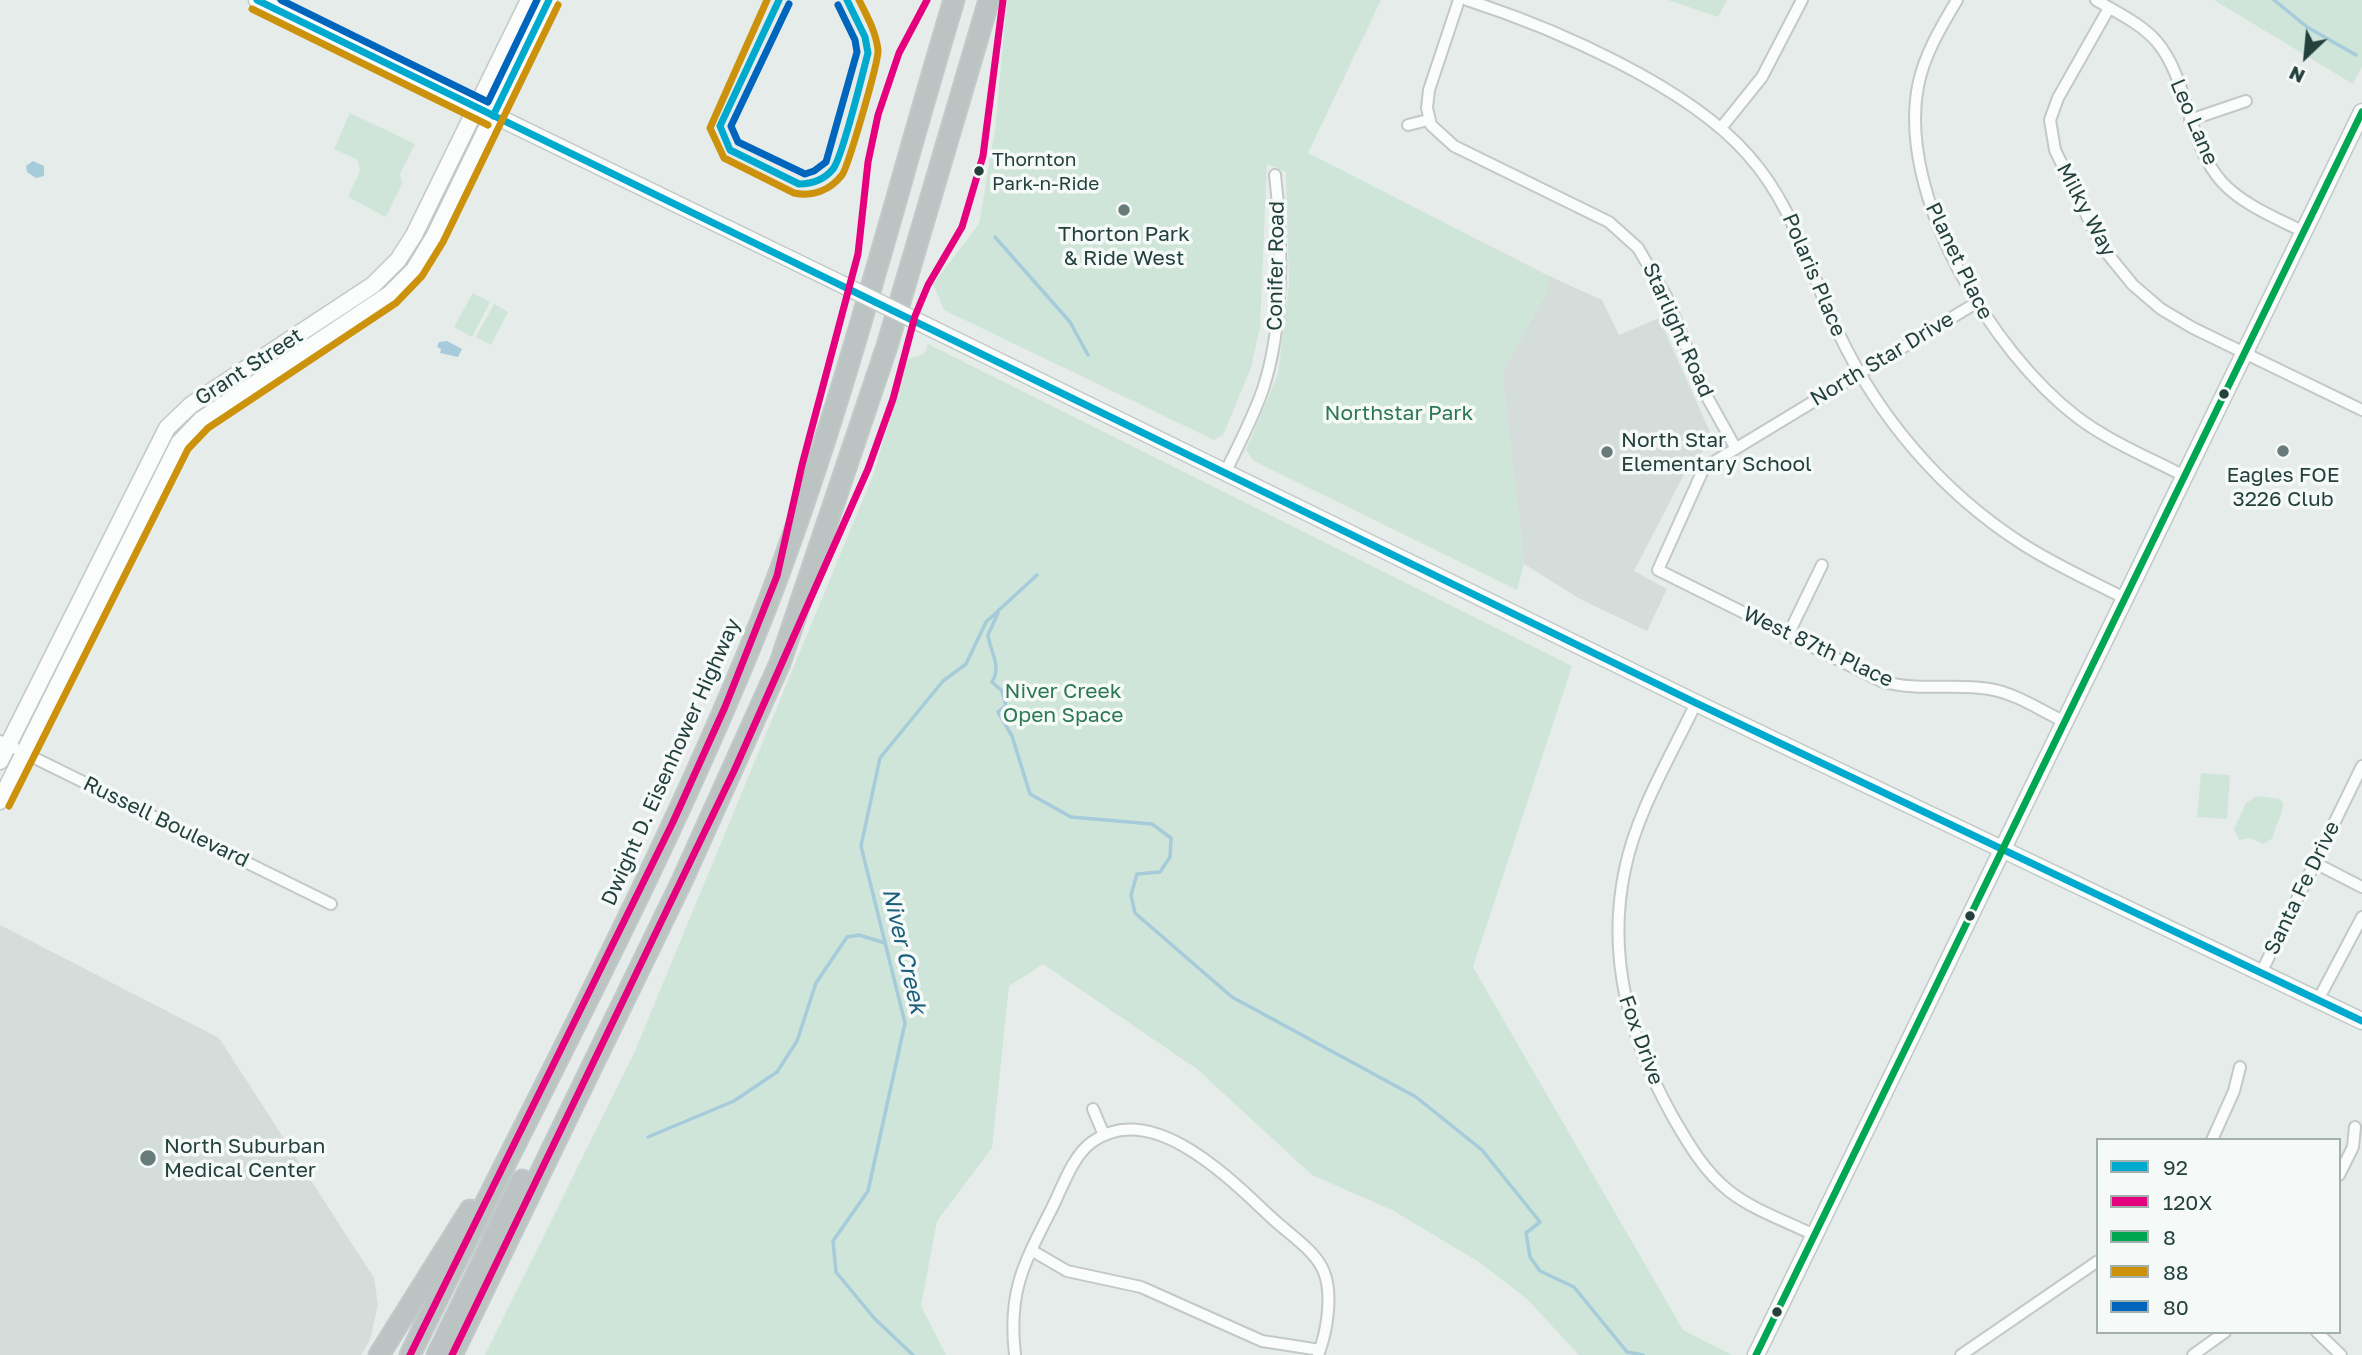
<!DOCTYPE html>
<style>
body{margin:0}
#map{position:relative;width:2362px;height:1355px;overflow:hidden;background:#e6ecea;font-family:"Golos Text",sans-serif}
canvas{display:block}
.legend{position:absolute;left:2096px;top:1138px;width:245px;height:196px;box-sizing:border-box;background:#f5faf8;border:2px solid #a1b0ad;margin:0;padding:9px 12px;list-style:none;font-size:21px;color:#23403c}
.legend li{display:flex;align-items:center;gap:14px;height:35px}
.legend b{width:35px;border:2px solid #a1b0ad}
.north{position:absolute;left:2271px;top:21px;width:70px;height:70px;-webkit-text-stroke:5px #f5faf8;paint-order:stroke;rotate:206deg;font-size:19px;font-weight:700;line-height:28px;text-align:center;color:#23403c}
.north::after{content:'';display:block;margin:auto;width:24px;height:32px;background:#23403c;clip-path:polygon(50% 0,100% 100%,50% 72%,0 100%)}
</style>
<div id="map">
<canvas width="2362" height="1355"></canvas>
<ul class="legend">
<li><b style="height:9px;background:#00a9ce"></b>92</li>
<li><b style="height:9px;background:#e5007d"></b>120X</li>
<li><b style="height:9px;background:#00a651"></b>8</li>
<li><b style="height:9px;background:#cd920c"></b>88</li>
<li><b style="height:9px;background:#0065bd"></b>80</li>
</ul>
<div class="north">N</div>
</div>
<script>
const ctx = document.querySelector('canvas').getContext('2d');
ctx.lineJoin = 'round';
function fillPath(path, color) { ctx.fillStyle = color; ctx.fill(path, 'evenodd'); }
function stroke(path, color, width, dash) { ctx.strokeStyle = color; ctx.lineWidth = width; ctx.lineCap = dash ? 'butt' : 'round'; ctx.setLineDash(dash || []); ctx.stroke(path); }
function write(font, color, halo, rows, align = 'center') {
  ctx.font = font + ' "Golos Text",sans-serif'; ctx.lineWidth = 7; ctx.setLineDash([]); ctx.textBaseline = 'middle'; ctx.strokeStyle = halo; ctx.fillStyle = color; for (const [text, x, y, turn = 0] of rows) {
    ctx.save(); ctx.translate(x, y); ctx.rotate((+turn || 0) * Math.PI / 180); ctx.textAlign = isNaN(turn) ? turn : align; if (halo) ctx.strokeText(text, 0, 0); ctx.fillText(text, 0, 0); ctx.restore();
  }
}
fillPath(new Path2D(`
 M1549 276 1602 300 1619 335 1659 318 1714 441 1690 463 1634 571 1667 589 1647 631 1580 599 1524 564 1502 373 1547 291Z
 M0 925 219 1038 374 1278 378 1305 370 1340 361 1355H0Z`), '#d4ddda');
fillPath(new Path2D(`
 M1007 0H1381L1308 153 1549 276 1547 291 1502 373 1524 564 1517 590 1254 461 1246 450 1278 374 1289 284 1286 172 1267 164 1260 327 1251 368 1223 435 1214 440 944 310 933 284 979 224 995 129Z
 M1668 0H1727L1718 17Z
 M2214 0H2362V66L2353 84Z
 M350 113 415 144 400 174 402 184 386 217 348 197 360 171 358 160 334 149Z
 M473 293 490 302 472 337 454 327Z
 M494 304 508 312 491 345 476 337Z
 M928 344 1572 666 1473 967 1683 1330 1732 1355H1579L1527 1299 1479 1262 1392 1210 1312 1175 1197 1069 1043 964 1009 986 992 1148 937 1221 921 1306 946 1355H485L635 1051 873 475 908 359 924 354Z
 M2201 773 2230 775 2227 819 2197 817Z
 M2257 796 2280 799 2283 803C2283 816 2273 829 2273 838L2263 844 2250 838 2239 840 2234 829 2246 803Z`), '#cfe5d9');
fillPath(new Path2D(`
 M33 161 44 166V176L36 178 27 172 26 166Z
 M447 341 462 349 458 357 440 353 441 349 437 347 439 342Z`), '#a6cbda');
stroke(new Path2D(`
 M2274 0 2307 27 2356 55
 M995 237 1070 322 1088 355
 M998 613 988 635C990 651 1002 666 992 682L1002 691 1006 706 998 712 1012 736 1030 794 1071 817 1152 824 1171 838 1170 857 1160 872 1137 874 1131 895 1135 913 1232 997 1416 1097 1482 1150 1540 1222 1526 1233 1530 1257 1540 1271 1574 1287 1627 1352 1643 1355
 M648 1137 734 1101 777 1072 797 1041 816 983 847 937 859 935 885 943
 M913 1355 874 1318 836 1272 833 1241 868 1191 905 1023 861 846 880 758 943 681 966 664 986 622 1037 575`), '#a6cbda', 3.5);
const street = new Path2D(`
 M1459 0 1429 90 1427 108 1431 125 1454 146 1609 222 1638 248 1666 296 1706 395 1735 447
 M1467 0C1554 28 1688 86 1748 155 1795 207 1809 272 1839 334 1879 418 1942 492 2021 543 2053 564 2089 580 2124 598
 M1957 0C1941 27 1924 55 1918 86 1897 196 1992 352 2077 417 2110 442 2148 457 2184 476
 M2096 0C2116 12 2142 24 2157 42 2189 80 2187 143 2222 182 2243 205 2276 218 2304 232
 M2109 8 2058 98 2050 120 2055 150 2102 247 2133 285 2161 309 2193 328 2362 410
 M2190 120 2246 101
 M1408 125 1428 120
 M1721 128 1762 77 1802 0
 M1976 303 1712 463 1703 470 1658 570 1881 681C1917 692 1953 683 1989 689 2015 693 2040 710 2063 721
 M1225 473C1238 446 1253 418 1263 389 1284 325 1283 242 1275 175
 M1788 635 1822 565
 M1696 703C1671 756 1637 811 1625 869 1606 958 1630 1041 1674 1119 1689 1145 1705 1172 1729 1191 1753 1210 1786 1221 1814 1235
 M0 741 331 904
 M2315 863 2362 887
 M2261 973 2362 766
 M2318 1000 2362 917
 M1093 1109 1104 1135
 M2212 1140 2234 1091 2240 1067
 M2339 1175 2353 1147 2355 1127
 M1031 1250 1067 1271 1141 1287 1262 1341 1320 1350
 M2317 1332 2341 1355
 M1015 1355C1008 1294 1022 1267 1049 1214 1061 1192 1071 1157 1092 1142 1153 1098 1232 1181 1273 1219 1289 1234 1316 1251 1324 1272 1333 1295 1327 1332 1318 1355
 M1961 1355 2098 1261
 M2193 1355 2225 1332`);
const secondary = new Path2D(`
 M257 0 831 279
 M935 330 1696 703 2362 1021
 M0 761 167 428 191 405 373 285 398 260 414 235 529 0
 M0 801 179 443 201 420 390 294 414 270 434 237 549 0
 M1756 1355 2362 112`);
const highway = new Path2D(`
 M379 1355 470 1210
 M410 1355C529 1111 661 871 762 618 841 417 892 206 954 0
 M437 1355 522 1180
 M452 1355 682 881 780 663 887 346 989 0`);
stroke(street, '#c3c9c7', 14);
stroke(secondary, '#c2c9c7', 19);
stroke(highway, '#c2cac9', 23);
stroke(street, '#fbfcfc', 10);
stroke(secondary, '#fbfcfc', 16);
stroke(highway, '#bbc4c3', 19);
const secondaryBridge = new Path2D(`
 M831 279 935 330`);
stroke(secondaryBridge, '#c2c9c7', 19, []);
stroke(secondaryBridge, '#fbfcfc', 16);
stroke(new Path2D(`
 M257 0 1696 703 2362 1021
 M779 0 720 126 730 150 799 184C813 184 824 180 833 169 843 156 862 75 868 53L865 37 847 0
 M493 116 549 0`), '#00a9ce', 7);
stroke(new Path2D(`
 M410 1355 673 822 725 707 777 576 802 465 858 254 868 162 878 115 899 53 927 0
 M452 1355 734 771 868 469 893 399 915 316 928 285 962 227 983 156 1003 0`), '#e5007d', 7);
stroke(new Path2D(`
 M1756 1355 2362 112`), '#00a651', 7);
stroke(new Path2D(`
 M767 0 710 128 724 158 794 193C813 197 830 190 842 175 848 167 879 61 878 50 876 32 867 16 859 0
 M252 9 488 125
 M9 806 188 449 208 428 396 303 422 276 443 242 558 5`), '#cd920c', 7);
stroke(new Path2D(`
 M281 0 488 102 537 0
 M789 4 731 126 738 142 805 174 814 171 826 162 857 52 855 40 838 5`), '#0065bd', 7);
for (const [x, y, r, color] of [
 [979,171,6,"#23403c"],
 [1124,210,7,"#677c79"],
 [2224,394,6,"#23403c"],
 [2283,451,7,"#677c79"],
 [1607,452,7,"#677c79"],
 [1970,916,6,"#23403c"],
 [148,1158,9,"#677c79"],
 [1777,1312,6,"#23403c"]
]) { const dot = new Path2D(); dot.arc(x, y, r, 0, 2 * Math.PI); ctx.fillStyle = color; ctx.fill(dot); stroke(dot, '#f5faf8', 2.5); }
write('19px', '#23403c', '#f5faf8', [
 ["Thornton",992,160],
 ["Park-n-Ride",992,184]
], 'left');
write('21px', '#23403c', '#f5faf8', [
 ["Leo Lane",2194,122,67],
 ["Milky Way",2086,210,62],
 ["Planet Place",1959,261,64],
 ["Conifer Road",1276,266,-89],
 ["Polaris Place",1814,275,67],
 ["Starlight Road",1678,330,66],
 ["North Star Drive",1882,359,-31],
 ["Grant Street",249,367,-33],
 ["West 87th Place",1818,647,25],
 ["Dwight D. Eisenhower Highway",671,762,-66],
 ["Russell Boulevard",166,822,26],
 ["Santa Fe Drive",2302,888,-64],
 ["Fox Drive",1641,1040,70]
]);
write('21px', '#23403c', '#f5faf8', [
 ["Thorton Park",1124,234],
 ["& Ride West",1124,258],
 ["North Star",1621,440,"left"],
 ["Elementary School",1621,464,"left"],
 ["Eagles FOE",2283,475],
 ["3226 Club",2283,499],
 ["North Suburban",164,1146,"left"],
 ["Medical Center",164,1170,"left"]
]);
write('21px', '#2c7855', '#f5faf8', [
 ["Northstar Park",1399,413],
 ["Niver Creek",1063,691],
 ["Open Space",1063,715]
]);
write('italic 23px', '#1b5e7d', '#f5faf8', [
 ["Niver Creek",904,951,77]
]);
</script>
